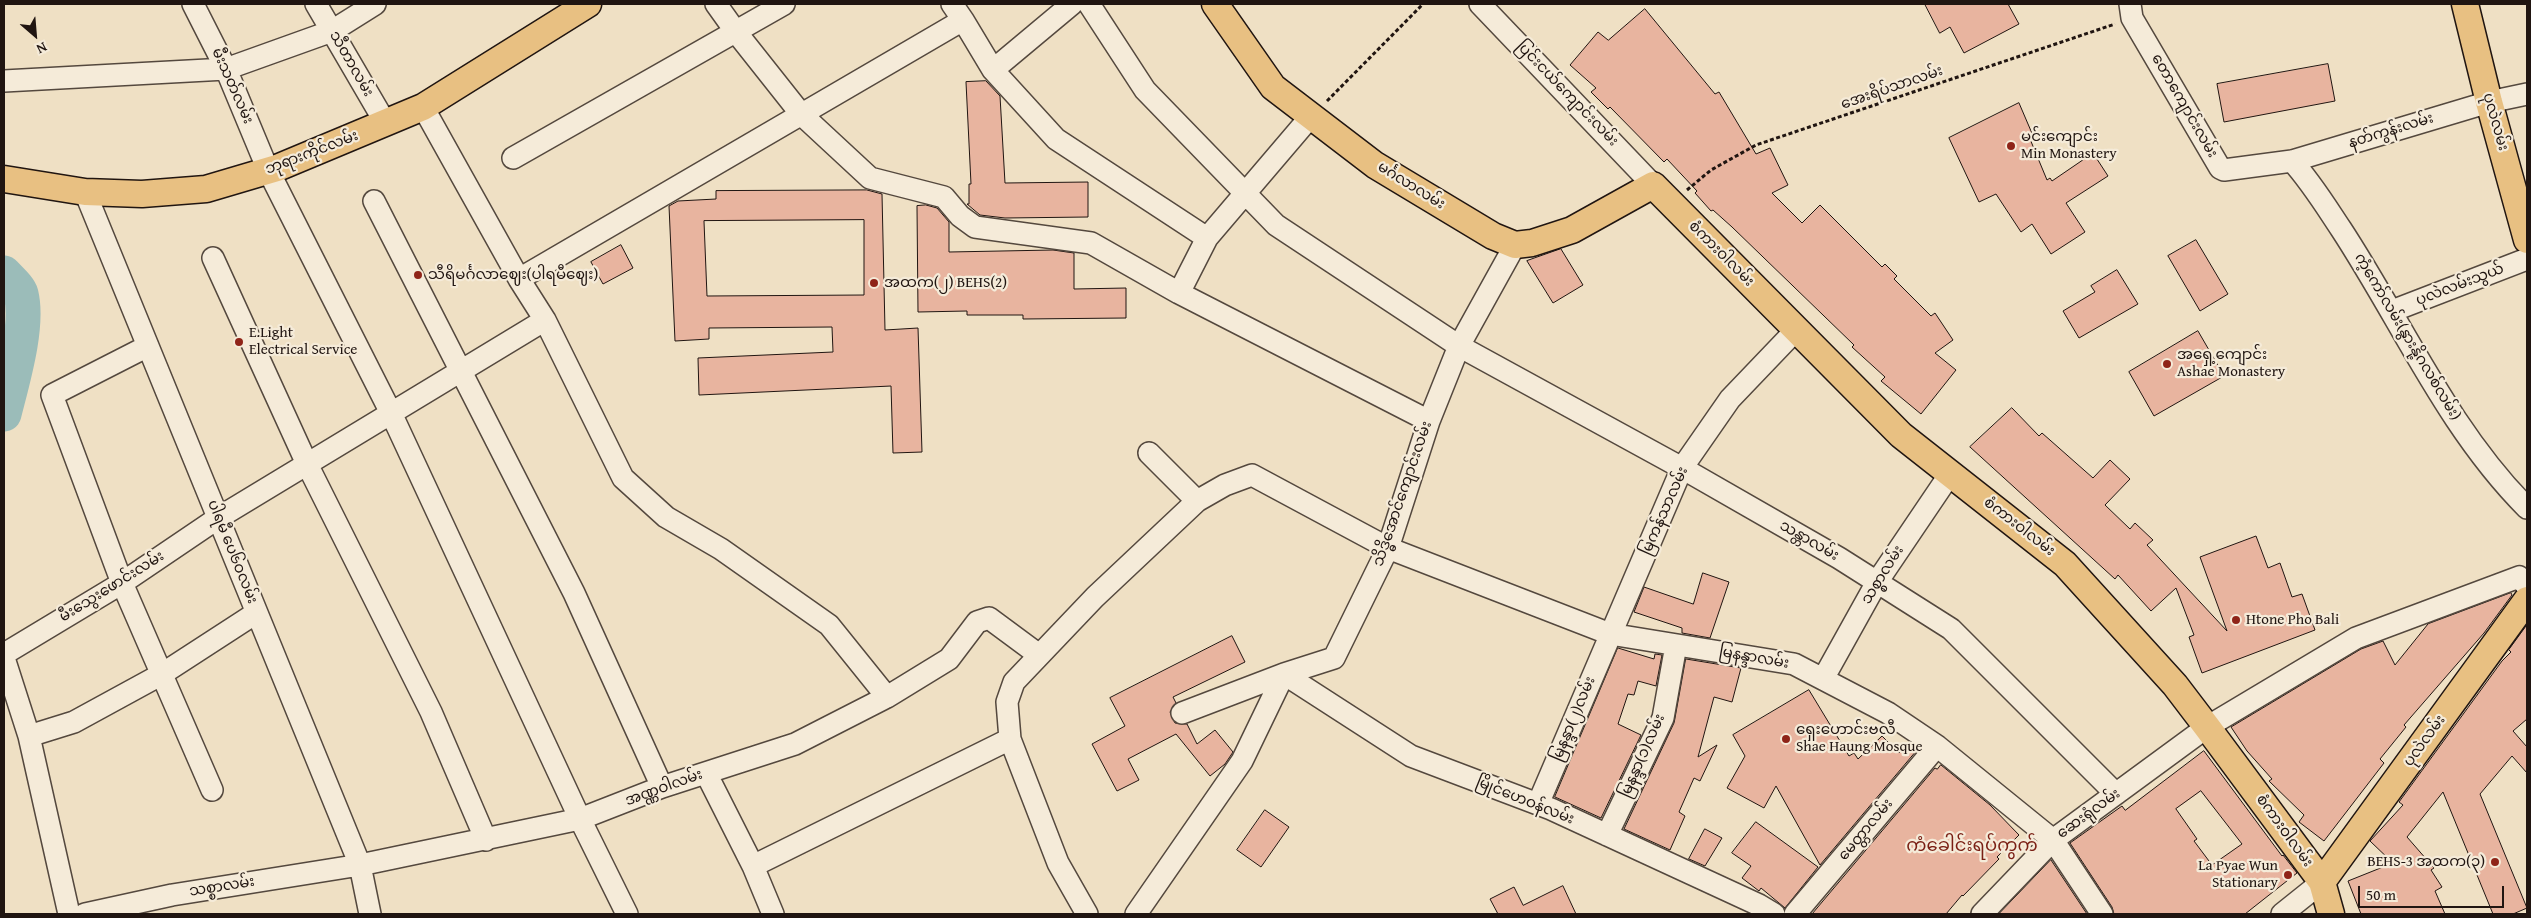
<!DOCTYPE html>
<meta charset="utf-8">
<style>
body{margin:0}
#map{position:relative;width:2531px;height:918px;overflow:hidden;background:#efe0c4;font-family:"Gentium Book Plus",serif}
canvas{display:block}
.frame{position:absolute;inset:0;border:5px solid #201511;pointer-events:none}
.north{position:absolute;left:10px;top:10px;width:50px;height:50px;-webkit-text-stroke:4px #f5ebd9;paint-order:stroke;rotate:153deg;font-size:14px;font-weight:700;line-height:20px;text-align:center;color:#201511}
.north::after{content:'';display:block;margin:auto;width:18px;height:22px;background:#201511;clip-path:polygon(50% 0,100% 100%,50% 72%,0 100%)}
.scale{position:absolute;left:2358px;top:886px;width:146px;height:22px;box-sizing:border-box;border:2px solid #201511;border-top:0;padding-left:6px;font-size:15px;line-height:18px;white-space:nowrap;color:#201511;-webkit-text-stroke:4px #f5ebd9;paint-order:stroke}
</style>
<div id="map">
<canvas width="2531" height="918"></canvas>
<div class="frame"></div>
<div class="north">N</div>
<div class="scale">50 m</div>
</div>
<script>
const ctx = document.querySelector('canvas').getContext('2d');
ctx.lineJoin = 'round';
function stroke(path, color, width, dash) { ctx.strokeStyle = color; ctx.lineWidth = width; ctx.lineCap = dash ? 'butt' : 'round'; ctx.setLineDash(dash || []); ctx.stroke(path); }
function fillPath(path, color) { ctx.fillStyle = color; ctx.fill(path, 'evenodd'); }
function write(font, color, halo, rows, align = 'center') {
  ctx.font = font + ' "Gentium Book Plus","Noto Sans Myanmar",serif'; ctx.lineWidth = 4.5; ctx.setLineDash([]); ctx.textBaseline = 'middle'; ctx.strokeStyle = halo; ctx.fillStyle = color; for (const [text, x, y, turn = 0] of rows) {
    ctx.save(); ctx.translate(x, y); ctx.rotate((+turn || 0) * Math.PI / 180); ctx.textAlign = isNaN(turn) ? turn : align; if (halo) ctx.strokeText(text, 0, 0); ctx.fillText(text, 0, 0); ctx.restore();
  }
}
stroke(new Path2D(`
 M4 273C9 279 19 287 21 294 29 326 12 382 4 414`), '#9bbcb9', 35);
const building = new Path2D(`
 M1925 4H2008L2019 24 1964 53 1950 27 1940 33Z
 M1645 9 1715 94 1719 92 1756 154 1770 148 1788 185 1772 193 1802 223 1820 205 1882 267 1885 264 1897 276 1894 279 1931 316 1935 313 1953 340 1935 353 1956 370 1921 414 1881 381 1885 377 1852 347 1854 345 1732 227 1713 210 1711 211 1695 193 1697 191 1667 159 1664 162 1610 107 1608 109 1591 92 1596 88 1570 65 1598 32 1608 40Z
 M2328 64 2335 101 2224 122 2217 84Z
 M986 81 1000 96 1005 183 1088 182V217L1005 218 980 215 967 204H969V184H971L966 82Z
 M2019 103 2034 138 2030 139 2047 180 2050 178 2052 181 2093 153 2108 176 2066 203 2085 232 2051 254 2032 224 2021 232 1996 194 1979 202 1949 138Z
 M867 190 882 194 885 330 918 328 922 452 893 453 891 386 699 395 698 358 833 352 832 327 709 328V339L675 341 669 206 678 201 716 199V191ZM864 220V295L707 296 704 221Z
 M926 205 937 208 949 222V252L1053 250 1074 253V289L1126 288V318L1023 319V315H967V311L918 312 917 206Z
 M2196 240 2228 294 2200 311 2168 256Z
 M621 245 633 268 603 284 591 262Z
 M1561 249 1583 285 1553 303 1527 261Z
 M2117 270 2138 304 2079 338 2063 311 2095 292 2091 286Z
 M2198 331 2224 376 2154 416 2129 372Z
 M2012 408 2039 436 2042 433 2093 478 2110 460 2130 479 2105 505 2130 529 2135 523 2153 540 2147 545 2227 631 2200 557 2256 536 2268 568 2280 563 2292 597 2302 594 2315 630 2202 673 2189 637 2194 635 2176 588 2151 611 2118 575 2115 579 1970 447Z
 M1703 573 1729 582 1710 638 1682 633V628L1634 612 1644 587 1693 604Z
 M2511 593 2512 595 2484 633 2404 725 2406 727 2380 759 2384 763 2324 841 2299 822 2304 815 2269 781 2272 779 2247 751 2231 727 2361 649 2383 641 2395 665 2428 624Z
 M2527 625V719L2513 731 2527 747V773L2512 756 2480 794 2527 908 2513 914H2493L2443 792 2407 837 2434 868 2431 870 2442 887 2435 891 2445 914H2361L2348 881 2393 863 2370 841 2403 805 2399 802 2502 661 2511 652 2509 650Z
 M1232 636 1245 662 1173 697 1176 703 1170 712 1175 723 1187 724 1197 744 1215 730 1233 752 1225 764 1210 776 1176 734 1128 759 1139 780 1117 791 1092 744 1125 726 1110 698Z
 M1618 648 1654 659 1655 654 1662 655 1656 686 1638 681 1634 695 1628 694 1618 724 1641 735 1601 818 1555 797Z
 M1686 659 1741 668 1732 702 1714 697 1698 757 1717 745 1700 781 1694 778 1679 812 1685 816 1670 850 1624 829 1674 723Z
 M1809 690 1849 756 1854 753 1858 759 1882 736 1899 753 1909 743 1917 750 1820 865 1776 786 1764 808 1727 788 1745 756 1733 735Z
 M2204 751 2282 856 2283 855 2297 873 2245 914H2114L2112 907 2070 843 2122 806 2125 810ZM2201 791 2242 844 2212 865 2194 841 2197 839 2176 809Z
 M1941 765 1990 805 2019 835 1997 857 1999 859 1963 896 1962 895 1946 914H1812L1935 768 1937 769Z
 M1265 810 1289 827 1261 867 1237 850Z
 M1756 822 1818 867 1785 908 1761 888 1759 891 1742 878 1751 866 1732 853Z
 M1705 829 1722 838 1705 866 1689 859Z
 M2051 860 2087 914H1999Z
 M1563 886 1576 914H1498L1490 899 1514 887 1523 905Z`);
fillPath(building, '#e8b49f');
stroke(building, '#201511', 1);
const minor = new Path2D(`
 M193 4 226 69 268 170 391 413 580 819 627 914
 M316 4 386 124
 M716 4 736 32 801 114 870 178 944 197 960 216 975 227 1091 243 1179 293 1429 421
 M952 4 963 20
 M1089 4 1145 90 1276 225 1459 346 1682 468 1839 558 1951 629 2116 794
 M1480 4 1653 185
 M2130 4 2132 18 2220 168 2224 170 2292 161 2489 102 2527 94
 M993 70 1072 4
 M4 81 226 69 332 31 375 4
 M423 107 519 279 545 320 623 478 666 517 721 549 829 625 887 697
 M513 158 784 4
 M2292 161C2311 182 2325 205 2341 229 2402 322 2448 429 2527 508
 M85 192 360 865 370 914
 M374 201 574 593 662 787
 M213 258 307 464 431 712 486 840
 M519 279 963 20 993 70 1056 139 1207 238
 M1179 293 1207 238 1311 116
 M2392 311 2527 259
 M148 346 52 395 122 583 212 790
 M1149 453 1197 501
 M4 654 122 583 218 518 545 320
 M4 658 29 736 69 914
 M1823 679 1877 582 1950 474
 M1182 713 1284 674 1411 756 1551 809 1759 905 1774 914
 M29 736 74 722 162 674 256 613
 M706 773 753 866 773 914
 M1538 804 1682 468 1730 399 1796 330
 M1607 835 1663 718 1676 645
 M753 866 1010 739
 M85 914 172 895 360 865 580 819 662 787 795 744 887 697 949 659 977 622 989 618 1039 655
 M1087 914 1058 863 1010 739 1007 702 1014 682 1095 597 1197 501 1225 485 1252 475 1388 548 1610 634 1794 664 1888 713 1937 746 2053 840 2102 914
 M1136 914 1242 761 1284 674 1334 658 1388 548 1429 421 1459 346 1515 245
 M1795 914 1937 746
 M1982 914 2053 840 2207 727 2356 638 2519 577 2527 586
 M2282 914 2322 882`);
const major = new Path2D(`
 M1215 4 1273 87 1375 165 1493 236 1515 245 1532 243 1572 230 1653 185 1901 435 2065 564 2175 685 2207 727 2322 882 2331 914
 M2465 4 2489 102 2527 240
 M4 179 85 192 142 194 206 189 277 168 423 107 588 4
 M2322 882 2527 600`);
stroke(minor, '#54483e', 24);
stroke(major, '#201511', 29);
stroke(new Path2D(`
 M1327 101 1423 4
 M1687 190 1711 170 1756 145 2115 24`), '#201511', 3, [4, 2.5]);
stroke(minor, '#f5ebd9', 21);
stroke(major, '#e8c082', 26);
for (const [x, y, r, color] of [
 [2011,146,5,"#8f2418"],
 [418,275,5,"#8f2418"],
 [874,283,5,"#8f2418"],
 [239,342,5,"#8f2418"],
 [2167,364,5,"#8f2418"],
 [2236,620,5,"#8f2418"],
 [1786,739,5,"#8f2418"],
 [2495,862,5,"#8f2418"],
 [2288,875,5,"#8f2418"]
]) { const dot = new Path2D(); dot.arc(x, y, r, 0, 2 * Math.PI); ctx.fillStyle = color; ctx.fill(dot); stroke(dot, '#f5ebd9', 2); }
write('15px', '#201511', '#f5ebd9', [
 ["သီတာလမ်း",351,64,60],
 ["မီးသတ်လမ်း",232,86,66],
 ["အေးရိပ်သာလမ်း",1892,88,-19],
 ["ပြင်းငယ်ကျောင်းလမ်း",1567,94,46],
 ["တောကျောင်းလမ်း",2184,106,60],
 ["ပုလဲလမ်း",2495,122,74],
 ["နတ်ကွန်းလမ်း",2391,131,-17],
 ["ဘုရားကိုင်လမ်း",312,153,-21],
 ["မင်္ဂလာလမ်း",1411,186,32],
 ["စံကားဝါလမ်း",1721,254,45],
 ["ပုလဲလမ်းသွယ်",2460,285,-21],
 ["ကံ့ကော်လမ်း(နွားနို့ဂလစ်လမ်း)",2407,337,59],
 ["သိဒ္ဓိအောင်ကျောင်းလမ်း",1403,494,-71],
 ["မြကန်သာလမ်း",1665,511,-66],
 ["စံကားဝါလမ်း",2019,527,38],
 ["သန္တာလမ်း",1809,541,30],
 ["ပါရမီ ပေ၆ဝလမ်း",232,552,68],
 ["သစ္စာလမ်း",1883,575,-58],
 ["မီးသွေးဖောင်းလမ်း",112,587,-32],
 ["မြနန္ဒာလမ်း",1754,658,10],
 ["မြနန္ဒာ(၂)လမ်း",1574,719,-67],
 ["ပုလဲလမ်း",2425,741,-54],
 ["မြနန္ဒာ(၁)လမ်း",1643,756,-66],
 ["အဏ္ဏဝါလမ်း",664,788,-20],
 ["မြိုင်ဟေဝန်လမ်း",1525,801,22],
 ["ဆေးရုံလမ်း",2089,814,-36],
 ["မေတ္တာလမ်း",1866,830,-50],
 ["စံကားဝါလမ်း",2284,831,54],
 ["သစ္စာလမ်း",222,887,-9]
]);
write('15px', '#201511', '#f5ebd9', [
 ["မင်းကျောင်း",2021,137],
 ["Min Monastery",2021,154],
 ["သီရိမင်္ဂလာဈေး(ပါရမီဈေး)",428,275],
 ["အထက(၂) BEHS(2)",884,283],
 ["E.Light",249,333],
 ["Electrical Service",249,350],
 ["အရှေ့ကျောင်း",2177,355],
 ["Ashae Monastery",2177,372],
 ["Htone Pho Bali",2246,620],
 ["ရှေးဟောင်းဗလီ",1796,730],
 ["Shae Haung Mosque",1796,747],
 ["BEHS-3 အထက(၃)",2485,862,"right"],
 ["La Pyae Wun",2278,866,"right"],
 ["Stationary",2278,883,"right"]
], 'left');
write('18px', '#7a1f14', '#f5ebd9', [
 ["ကံခေါင်းရပ်ကွက်",1972,846]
]);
</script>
